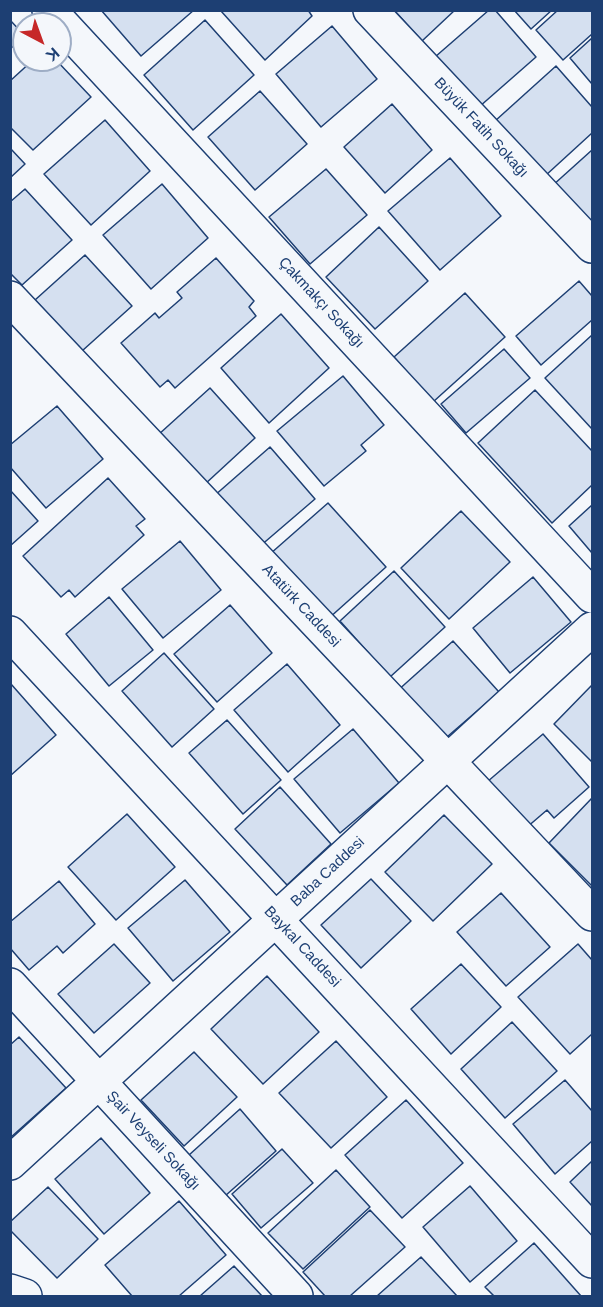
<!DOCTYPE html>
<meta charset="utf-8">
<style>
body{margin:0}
#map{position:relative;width:603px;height:1307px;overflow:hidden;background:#f4f7fb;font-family:Arial,sans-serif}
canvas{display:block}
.frame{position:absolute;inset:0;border:12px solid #1d3f73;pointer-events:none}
.north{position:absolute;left:12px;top:12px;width:60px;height:60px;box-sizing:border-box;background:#f4f7fb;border:2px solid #9eadc5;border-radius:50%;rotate:139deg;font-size:16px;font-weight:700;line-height:24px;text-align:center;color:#1d3f73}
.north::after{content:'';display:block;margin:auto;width:21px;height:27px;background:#c62828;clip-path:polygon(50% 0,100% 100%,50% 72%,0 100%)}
</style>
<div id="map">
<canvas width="603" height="1307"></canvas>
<div class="frame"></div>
<div class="north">K</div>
</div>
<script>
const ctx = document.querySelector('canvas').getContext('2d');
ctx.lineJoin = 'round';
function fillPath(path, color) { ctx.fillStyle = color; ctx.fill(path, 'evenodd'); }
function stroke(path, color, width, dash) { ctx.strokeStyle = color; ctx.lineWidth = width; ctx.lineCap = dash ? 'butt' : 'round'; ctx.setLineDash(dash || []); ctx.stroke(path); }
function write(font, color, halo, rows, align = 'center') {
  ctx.font = font + ' Arial,sans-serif'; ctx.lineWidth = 4.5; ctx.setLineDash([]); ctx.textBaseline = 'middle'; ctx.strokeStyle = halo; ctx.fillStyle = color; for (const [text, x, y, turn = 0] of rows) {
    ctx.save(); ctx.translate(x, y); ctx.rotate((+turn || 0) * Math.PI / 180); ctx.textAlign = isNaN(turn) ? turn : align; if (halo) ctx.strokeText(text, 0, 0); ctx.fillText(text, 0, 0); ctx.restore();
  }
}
const building = new Path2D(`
 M101 10H194L141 56Z
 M222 10H308L312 16 265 60 221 11Z
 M394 10H455L422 41Z
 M489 10H495L536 57 479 107 435 57Z
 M514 10H552L531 29Z
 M558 10H592V34L563 60 536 30Z
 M10 20 24 35V37L10 49Z
 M205 20 254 75 193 130 144 75Z
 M332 26 377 79 321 127 276 74Z
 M592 38V84L570 58Z
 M33 60H56L91 97 33 150 10 127V81Z
 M556 66 592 107V133L545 176 495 121Z
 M260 91 307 144 255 190 208 137Z
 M392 104 432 150 385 193 344 147Z
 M105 120 150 171 91 225 44 174Z
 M10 148 25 164 10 178Z
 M592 150V230L552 186Z
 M450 158 501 216 440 270 388 211Z
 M326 169 367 215 310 264 269 217Z
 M162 184 208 238 151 289 103 235Z
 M25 189 72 240 22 285 10 273V202Z
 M379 227 428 281 375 329 326 277Z
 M85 255 132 306 82 351 35 300Z
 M216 258 254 301 249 307 256 316 175 388 168 380 160 387 121 343 155 313 159 318 182 298 177 292Z
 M579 281 592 296V320L541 365 516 336Z
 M465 293 505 337 433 402 394 357Z
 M281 314 329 368 269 423 221 368Z
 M592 335V429L545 378Z
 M504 349 530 378 466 433 441 404Z
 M343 376 384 425 361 445 366 451 324 486 277 431Z
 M210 388 255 438 204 485 158 435Z
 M535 390 592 451V485L552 523 478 443Z
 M57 406 103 459 46 508 10 467V445Z
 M270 447 315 499 259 547 214 496Z
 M108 478 145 519 136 526 144 535 75 597 69 590 61 597 23 556Z
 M10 490 38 521 10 546Z
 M328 503 386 567 328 619 270 554Z
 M592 505V553L569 526Z
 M461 511 510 562 449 619 401 568Z
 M180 541 221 590 163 638 122 589Z
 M394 571 445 627 390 677 340 621Z
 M533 577 571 622 510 673 473 628Z
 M109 597 153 650 109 686 66 634Z
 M230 605 272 653 217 702 174 654Z
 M453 641 499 692 440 743 396 692Z
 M164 653 214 709 172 747 122 691Z
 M287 664 340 725 288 772 234 710Z
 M11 684 56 735 10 776V685Z
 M592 685V762L554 724Z
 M227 720 281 780 243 814 189 753Z
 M353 729 399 783 340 833 294 779Z
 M543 734 589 787 554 818 547 810 526 828 487 782Z
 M280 787 331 844 287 885 235 829Z
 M592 798V886L549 843Z
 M127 814 175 867 116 920 68 867Z
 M444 815 492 864 433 921 385 872Z
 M371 879 411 921 361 968 321 925Z
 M185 880 230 932 173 981 128 928Z
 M59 881 95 924 63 953 57 946 29 970 10 948V922Z
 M501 893 550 947 506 986 457 932Z
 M114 944 150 983 94 1033 58 994Z
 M578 944 592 960V1034L570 1054 518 997Z
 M461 964 501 1007 451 1054 411 1009Z
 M267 976 319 1032 263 1084 211 1029Z
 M512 1022 557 1071 505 1118 461 1069Z
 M19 1037 66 1088 10 1138V1045Z
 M336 1041 387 1097 331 1148 279 1093Z
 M194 1052 237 1097 184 1146 141 1100Z
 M565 1080 592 1111V1141L555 1174 513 1124Z
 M406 1100 463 1163 402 1218 345 1155Z
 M240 1109 276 1151 225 1196 189 1155Z
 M101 1138 150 1193 104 1234 55 1179Z
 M282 1149 313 1183 261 1228 232 1194Z
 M592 1161V1206L570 1182Z
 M336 1170 370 1207 303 1269 268 1233Z
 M470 1186 517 1241 470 1282 423 1227Z
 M48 1187 98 1239 57 1278 10 1230V1222Z
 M179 1201 226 1255 179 1296H132L105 1265Z
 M370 1210 405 1247 350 1296H325L303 1272Z
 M534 1243 581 1296H494L485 1287Z
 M421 1257 457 1296H377Z
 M234 1266 262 1296H200Z`);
fillPath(building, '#d5e0f0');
stroke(building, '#1d3f73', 1.5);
const street = new Path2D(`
 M49 10 592 596
 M370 10 592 246
 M10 298 592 914
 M10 633 592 1261
 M10 985 296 1296
 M10 1163 592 629
 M10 1291 25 1296`);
stroke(street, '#1d3f73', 36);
stroke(street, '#f4f7fb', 33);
write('15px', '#1d3f73', '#f4f7fb', [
 ["Büyük Fatih Sokağı",481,128,47],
 ["Çakmakçı Sokağı",321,303,47],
 ["Atatürk Caddesi",301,606,47],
 ["Baba Caddesi",328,872,-43],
 ["Baykal Caddesi",302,947,47],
 ["Şair Veyseli Sokağı",153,1141,47]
]);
</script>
